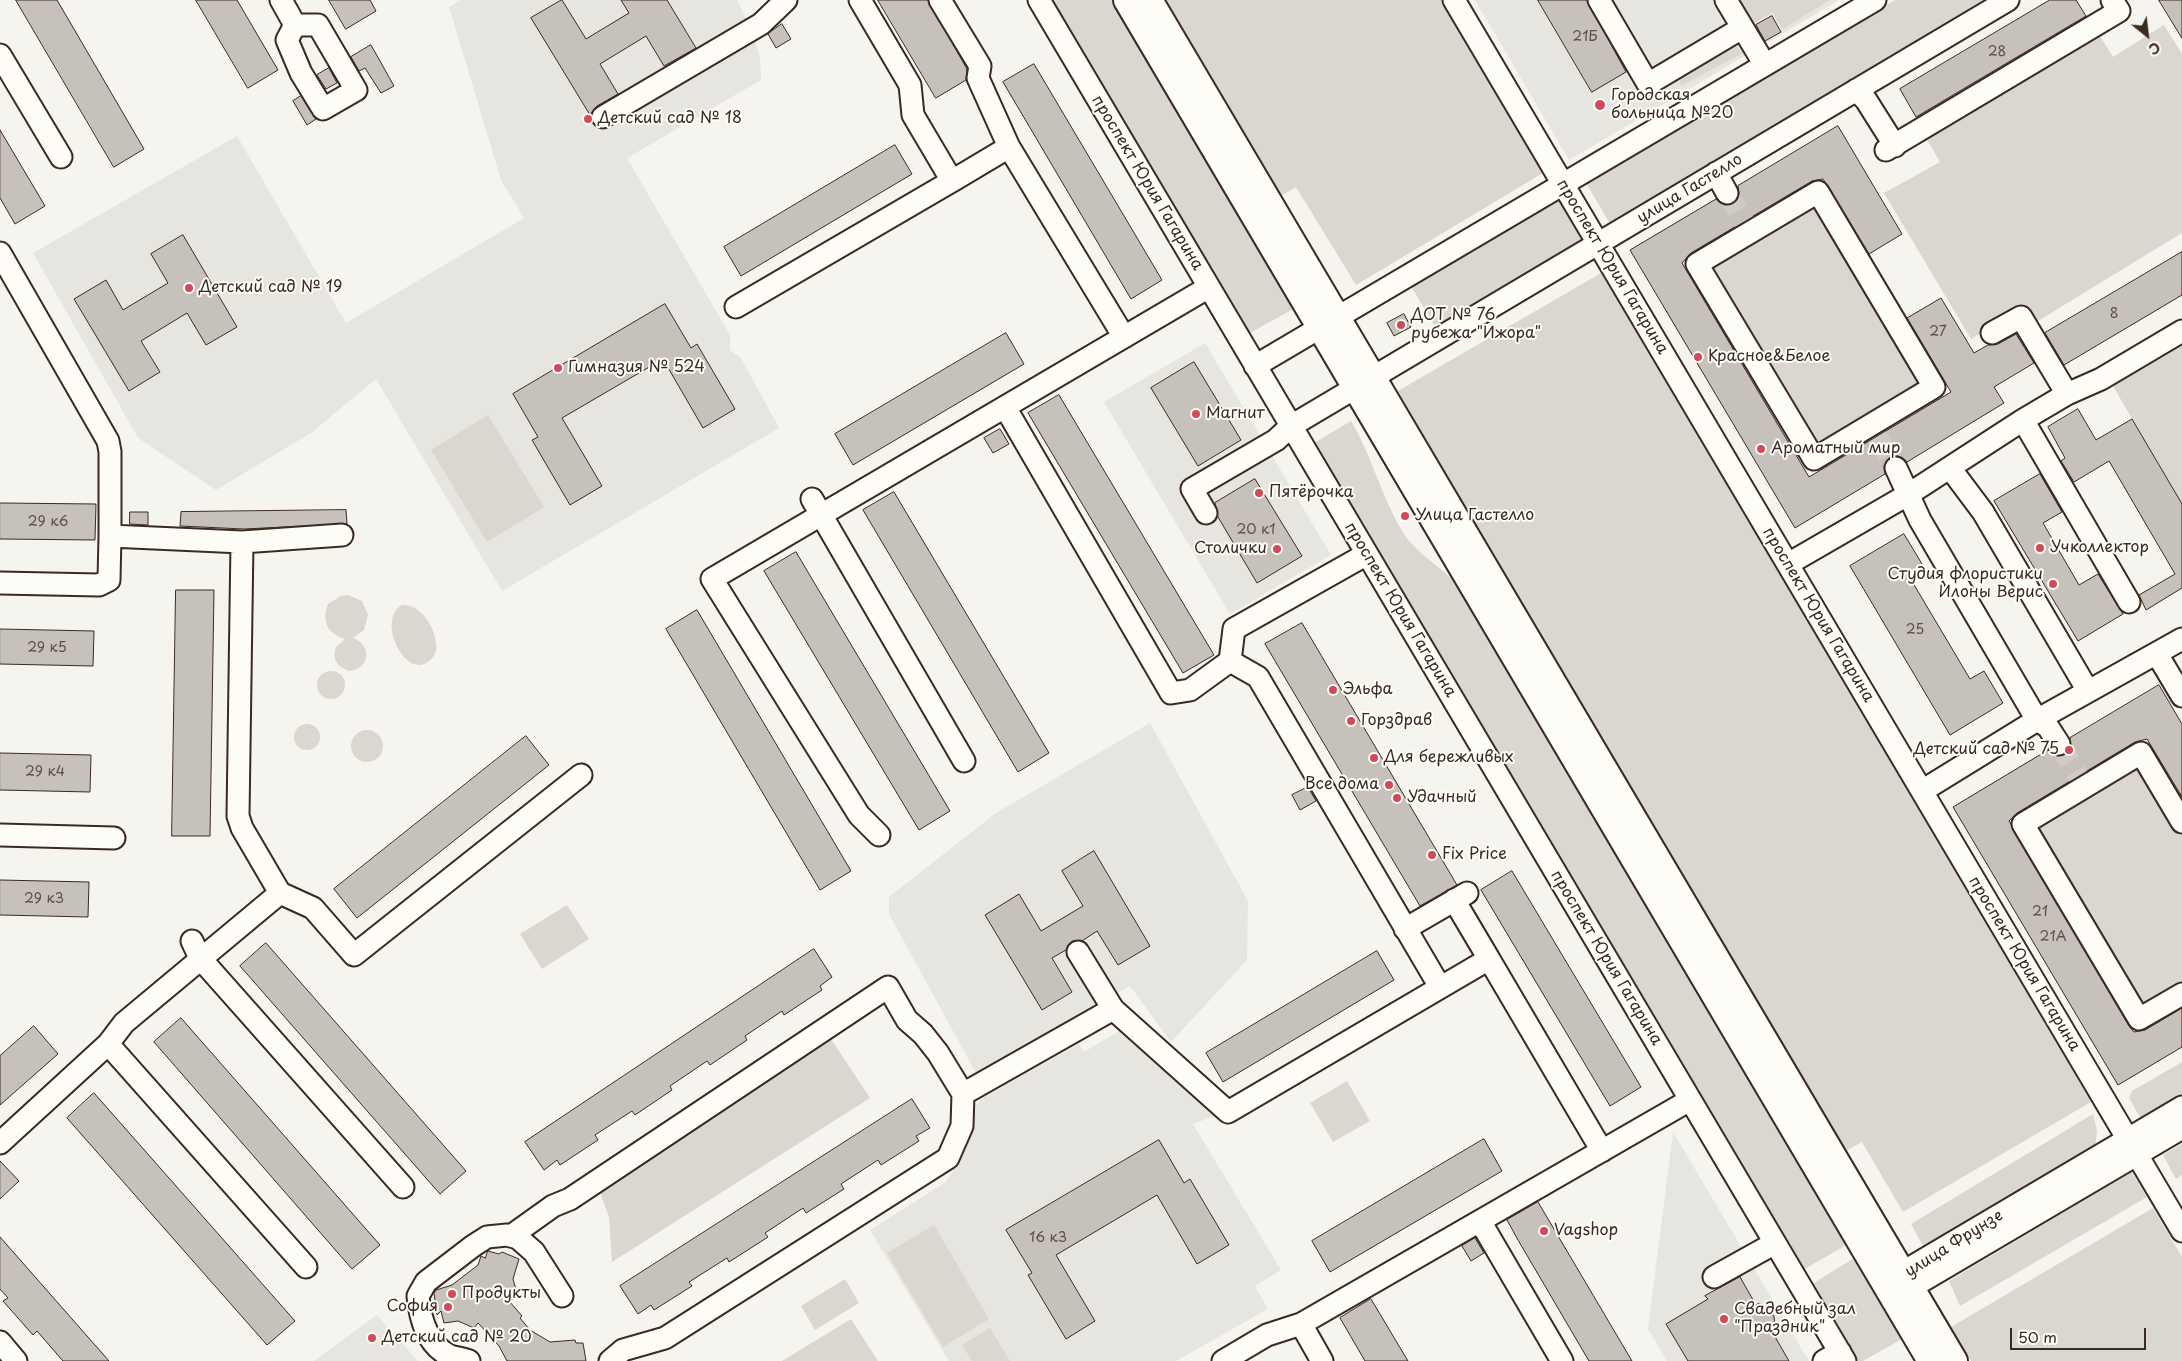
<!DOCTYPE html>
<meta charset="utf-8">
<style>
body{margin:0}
#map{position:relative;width:2182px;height:1361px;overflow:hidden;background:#f5f4ee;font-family:"Playpen Sans",sans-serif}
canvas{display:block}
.north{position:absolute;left:2122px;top:10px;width:50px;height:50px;-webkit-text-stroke:4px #fdfcf7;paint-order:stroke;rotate:151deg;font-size:14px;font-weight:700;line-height:20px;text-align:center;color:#3b2a1e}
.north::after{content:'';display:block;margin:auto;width:18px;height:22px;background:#3b2a1e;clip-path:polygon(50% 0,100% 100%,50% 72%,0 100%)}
.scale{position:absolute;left:2010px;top:1328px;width:136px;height:22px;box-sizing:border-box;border:2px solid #3b2a1e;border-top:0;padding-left:6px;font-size:15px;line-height:18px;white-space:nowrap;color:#3b2a1e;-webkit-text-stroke:4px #fdfcf7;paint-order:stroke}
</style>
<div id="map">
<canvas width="2182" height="1361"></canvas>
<div class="north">С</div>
<div class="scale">50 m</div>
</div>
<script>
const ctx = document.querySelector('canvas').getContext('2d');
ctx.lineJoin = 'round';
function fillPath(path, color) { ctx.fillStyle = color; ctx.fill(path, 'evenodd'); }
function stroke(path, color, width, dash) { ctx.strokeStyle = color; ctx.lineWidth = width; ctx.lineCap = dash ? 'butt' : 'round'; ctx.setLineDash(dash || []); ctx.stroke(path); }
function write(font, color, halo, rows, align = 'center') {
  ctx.font = font + ' "Playpen Sans",sans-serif'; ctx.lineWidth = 4; ctx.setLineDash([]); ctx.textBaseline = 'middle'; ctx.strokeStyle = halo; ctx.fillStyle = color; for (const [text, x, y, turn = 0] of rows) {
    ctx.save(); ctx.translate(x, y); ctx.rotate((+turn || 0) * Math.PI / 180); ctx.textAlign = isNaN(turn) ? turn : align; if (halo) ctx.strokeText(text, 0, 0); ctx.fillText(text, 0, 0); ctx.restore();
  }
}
fillPath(new Path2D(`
 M461 0H737L751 29 760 58 761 80 627 158 730 335V350L741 358 779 428 502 591 376 379 311 433 216 490 138 438 33 253 237 136 346 323 524 218 501 180 449 7Z
 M1475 0H1839L1569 160Z
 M1205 343 1331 555 1230 614 1104 402Z
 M1150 723 1248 901 1247 960 1171 1042 1130 986 977 1075 889 914V897L996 813Z
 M1119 1031 1214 1116 1193 1124 1281 1270 1255 1286 1268 1309 1176 1361H949L870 1230 946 1182 965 1150 973 1109 981 1099 1079 1044 1084 1052Z
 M1673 1132 1809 1361H1667L1648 1329Z
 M377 1315 418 1361H314Z`), '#e7e5df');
fillPath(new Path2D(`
 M1051 0H1112L1295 308 1248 334Z
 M1166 0H1441L1543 173 1356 285 1296 187 1281 196Z
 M1735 0H1830L1783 29 1772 12 1751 25Z
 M1895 0H1990L1612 227 1586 183Z
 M2164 25 2182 54V233L2033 324 2023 308 1971 339 1884 193 1940 162 1925 136 2098 33 2113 57Z
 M1733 44 1743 53 1681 86 1679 72 1699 68 1719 49Z
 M1559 201 1582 241 1435 327 1411 286Z
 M1818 201 1928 385 1815 453 1705 267Z
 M1601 273 2091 1102 1903 1212 1862 1142 1842 1153 1398 391Z
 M2182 338V504L2110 381Z
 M488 415 544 507 487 542 431 450Z
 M1351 421C1373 458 1382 500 1406 537 1417 552 1438 566 1452 579L1848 1244 1803 1270 1314 443Z
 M348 595 362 601 368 615 364 630 353 638C372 645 371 669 349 671 337 667 332 659 336 647L345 639C328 634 321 621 328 604L341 596Z
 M402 605C421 604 434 626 436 643 437 649 436 656 430 660 407 683 375 620 402 605Z
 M317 685a14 14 0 1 1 28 0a14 14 0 1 1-28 0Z
 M294 737a13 13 0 1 1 26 0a13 13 0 1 1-26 0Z
 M351 746a16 16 0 1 1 32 0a16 16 0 1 1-32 0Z
 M2139 763 2182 834V987L2142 1011 2033 827Z
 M567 905 589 939 542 969 520 934Z
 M825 1030 870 1098 612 1262 609 1217 596 1181Z
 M2182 1062V1097L2141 1119 2129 1098 2132 1091Z
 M1347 1081 1370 1121 1333 1142 1310 1103Z
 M2093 1114 2097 1131 2095 1148 1923 1246 1911 1224Z
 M2182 1144V1175L2176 1179 2163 1155Z
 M2132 1172 2147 1197 1960 1306 1949 1281Z
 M2153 1208 2182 1257V1361H1971L1951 1327Z
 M934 1225 989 1319 943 1347 887 1253Z
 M1856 1257 1904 1338 1863 1361H1858L1812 1284Z
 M845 1279 859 1303 815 1330 801 1306Z
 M851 1319 878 1361H782Z
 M990 1328 1010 1361H972L962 1345Z`), '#dad6d0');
const building = new Path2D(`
 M16 0H57L144 149 114 167Z
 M196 0H237L278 70 248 88Z
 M329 0H370L376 11 346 29Z
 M562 0 586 39 629 13 621 0H667L696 48 664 66 646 36 600 64 618 94 597 106 590 115 531 18Z
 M878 0H928L967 69 966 80 936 98Z
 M1538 0H1587L1626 72 1592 92Z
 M2050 0H2076L2086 16 1916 117 1900 89Z
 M2159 0H2182V38Z
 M1772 16 1781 32 1765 41 1756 25Z
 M782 24 791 39 776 48 768 34Z
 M371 45 394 86 381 93 365 68 359 71 351 57Z
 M1034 64 1162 280 1131 299 1003 82Z
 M329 68 337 83 326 89 317 75Z
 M301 96 316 119 307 125 293 101Z
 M1838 126 1902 234 1869 254 1823 179 1812 181 1691 253 1682 263 1809 477 1951 392 1907 318 1941 298 1974 353 1988 345 1998 344 2016 334 2034 363 1994 387 2004 403 1907 462 1898 456 1890 457 1884 466 1885 474 1795 528 1630 250 1716 199 1726 205 1733 204 1739 194 1738 186Z
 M0 130 45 206 15 224 0 198Z
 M895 145 912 174 741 276 724 247Z
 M183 235 237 327 206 345 187 313 141 341 160 372 129 391 74 299 106 280 123 310 168 283 151 254Z
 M2182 252V295L2064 365 2045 333Z
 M665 304 691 348 697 344 735 409 703 428 663 359 562 418 602 486 570 505 532 440 538 437 513 394Z
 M1404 314 1411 327 1394 336 1387 323Z
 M1006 333 1024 364 853 465 835 434Z
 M1194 362 1241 440 1198 466 1151 388Z
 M1059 395 1214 655 1183 673 1028 413Z
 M2078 409 2096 440 2132 419 2182 504V588L2146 610 2139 595 2175 574 2109 461 2074 482 2061 461 2065 458 2048 427Z
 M1000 429 1009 444 993 453 984 438Z
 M2040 474 2062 512 2043 523 2079 585 2098 574 2123 614 2078 641 1994 501Z
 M1255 479 1302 556 1257 583 1218 517 1215 503Z
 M894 492 1049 753 1018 772 863 510Z
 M0 503 96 504 95 540 0 539Z
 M346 510 347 524 244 529 180 526 181 512Z
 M130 512H148V525L130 524Z
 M1904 534 1925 569 1910 578 1970 679 1984 671 2003 703 1950 735 1850 566Z
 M796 552 950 811 919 830 764 571Z
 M176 590H214L210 836H172Z
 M697 610 851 871 820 890 666 629Z
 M1302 623 1457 885 1420 906 1265 644Z
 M0 629 94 631 93 666 0 664Z
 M2159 685 2182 724V797L2147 739 2135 742 2017 813 2009 821 2129 1026 2134 1032 2145 1030 2182 1008V1047L2118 1085 1953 807 2048 750 2054 755H2065L2070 749V738Z
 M526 736 549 765 357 918 334 889Z
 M0 753 91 755 90 792 0 790Z
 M1308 787 1316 801 1300 810 1292 795Z
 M1094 851 1150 946 1118 965 1097 931 1082 941H1072L1066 950 1052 958 1072 992 1042 1010 985 915 1019 894 1041 931 1083 906 1062 871Z
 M1512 871 1641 1087 1610 1106 1481 890Z
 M0 880 89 882 88 917 0 915Z
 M266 943 466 1171 440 1194 240 966Z
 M814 949 832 977 820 986 822 990 784 1015 782 1011 745 1036 747 1040 710 1065 707 1061 670 1086 672 1090 635 1115 632 1111 595 1135 598 1140 560 1165 557 1160 544 1170 525 1142Z
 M1377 951 1394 980 1223 1082 1206 1053Z
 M181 1018 380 1245 352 1269 154 1042Z
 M34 1026 58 1054 0 1105V1056Z
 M94 1093 295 1321 267 1345 67 1118Z
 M912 1099 930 1128 916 1136 919 1141 881 1165 878 1160 841 1184 844 1189 806 1213 803 1208 765 1233 768 1237 729 1262 727 1258 689 1282 692 1286 654 1310 651 1305 638 1314 620 1286Z
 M1484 1139 1502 1171 1330 1272 1312 1241Z
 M1159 1140 1184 1183 1190 1179 1229 1245 1197 1264 1157 1195 1056 1255 1095 1321 1066 1339 1028 1275 1032 1273 1006 1230Z
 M0 1161 19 1181 0 1199Z
 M1538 1202 1632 1361H1589L1518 1240 1507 1220Z
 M0 1237 109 1361H63L37 1331 33 1335 3 1301 8 1298 0 1289Z
 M1475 1238 1484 1253 1471 1261 1462 1246Z
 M488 1251 499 1254 502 1252 519 1259 513 1279 518 1297 509 1301 522 1316 520 1318 530 1330 550 1342 575 1340 576 1343H583L586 1361H507L499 1346 478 1323 474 1328 458 1321 444 1323 441 1311 437 1315 434 1293 436 1290 452 1285 478 1265 481 1256 485 1258Z
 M1740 1277 1756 1305 1759 1303 1774 1316 1775 1328 1777 1333 1774 1335 1789 1361H1688L1666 1324 1708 1299 1705 1296Z
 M1371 1299 1408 1361H1365L1340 1318Z`);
fillPath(building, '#c7c1bb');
stroke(building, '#3b2a1e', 1);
stroke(new Path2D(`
 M1727 193 1746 225
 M1877 437 1896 468
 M2059 744 2080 779`), '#d0ccc4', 21, [21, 11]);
const minor = new Path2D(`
 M281 0 295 25H318L356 90 323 109 301 73 287 40 295 25
 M940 0 980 66 978 78 1009 147
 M1039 0 1845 1361
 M1454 0 2182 1231
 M1599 0 1648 84 1742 28
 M1726 0 1765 65
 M0 55 61 157
 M1856 90 1866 100 1895 146
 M603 117 761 24 786 0
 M1886 150 2119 11 2112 0
 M1716 173 1727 193
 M952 181 1009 147 1124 337
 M1818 192 1934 387 1814 459 1697 264Z
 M0 253 108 441 110 452V536
 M736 307 952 181 913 115 910 85 860 0
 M1992 333 2021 317 2067 394
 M1255 366 1875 0
 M1005 407 1171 693 1190 690 1230 661 1234 629 1367 554
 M2023 420 2129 602
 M1896 468 1920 520 2037 720 2048 727 2059 744
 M1950 468 1983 512 2088 691
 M812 499 964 761
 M1206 513 1192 489 1276 440 1291 426 2008 0
 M242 542 342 535
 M1788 564 1909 494 2023 420 2067 394 2101 379 2182 331
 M0 583 99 585 109 580 110 536 242 542 238 816 242 828 280 893 124 1023 108 1044 0 1143
 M2157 654 2182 696
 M1230 661 1258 677 1440 987
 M1922 791 2037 720 2182 639
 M2182 822 2141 753 2023 824 2139 1019 2182 994
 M0 835 114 838
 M879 835 859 815 712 579 1209 287
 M280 893 313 908 354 955 581 775
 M1454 900 1489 959
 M1405 929 1467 893
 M192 941 200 958 403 1187
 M1078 952 1113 1009
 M108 1044 306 1267
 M1480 1221 1562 1361
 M511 1236 553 1206 570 1199 888 987 907 1020 923 1034 938 1053 963 1094 1113 1009 1228 1112 1489 959 1602 1151
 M1714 1277 1775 1243
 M1893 1286 1903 1272 2182 1107
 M1895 1290 1912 1287 2182 1128
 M1301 1324 1322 1361
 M0 1342 16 1361
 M469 1361C463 1358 456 1358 450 1356 427 1345 420 1318 418 1296L426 1282 473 1246 487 1237 507 1235 518 1238 534 1252 562 1296
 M610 1361 623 1350 665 1338 948 1158 962 1126 963 1094
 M1223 1361 1267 1335 1301 1324 1690 1100
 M1824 1361 1840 1352`);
const major = new Path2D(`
 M1127 0 1931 1361
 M1149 0 1954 1361`);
stroke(minor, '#3b2a1e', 25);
stroke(major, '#3b2a1e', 30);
stroke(minor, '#fdfcf7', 21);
stroke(major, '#fdfcf7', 26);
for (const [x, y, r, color] of [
 [1600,105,6,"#d1495b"],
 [588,119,5,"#d1495b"],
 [189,288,5,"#d1495b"],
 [1401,325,5,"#d1495b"],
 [1698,357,5,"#d1495b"],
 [558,368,5,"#d1495b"],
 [1196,414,5,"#d1495b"],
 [1761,449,5,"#d1495b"],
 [1259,493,5,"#d1495b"],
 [1405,516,5,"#d1495b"],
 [2040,548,5,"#d1495b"],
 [1277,549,5,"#d1495b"],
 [2053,584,5,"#d1495b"],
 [1333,690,5,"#d1495b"],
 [1351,721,5,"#d1495b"],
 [2069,750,5,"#d1495b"],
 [1374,758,5,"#d1495b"],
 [1389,785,5,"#d1495b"],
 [1397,798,5,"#d1495b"],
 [1432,855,5,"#d1495b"],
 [1544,1231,5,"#d1495b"],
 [452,1294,5,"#d1495b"],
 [448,1307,5,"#d1495b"],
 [1724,1319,5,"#d1495b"],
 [372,1338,5,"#d1495b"]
]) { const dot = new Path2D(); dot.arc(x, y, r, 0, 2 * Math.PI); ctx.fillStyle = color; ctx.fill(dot); stroke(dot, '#fdfcf7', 2); }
write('14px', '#5e5045', null, [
 ["21Б",1585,37],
 ["28",1997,52],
 ["8",2114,314],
 ["27",1938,332],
 ["29 к6",48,522],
 ["20 к1",1256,530],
 ["25",1915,630],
 ["29 к5",47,648],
 ["29 к4",45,772],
 ["29 к3",44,899],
 ["21",2040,912],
 ["21А",2053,937],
 ["16 к3",1048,1238]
]);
write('16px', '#3b2a1e', '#fdfcf7', [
 ["Городская",1611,96],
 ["больница №20",1611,114],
 ["Детский сад № 18",598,119],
 ["Детский сад № 19",199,288],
 ["ДОТ № 76",1411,316],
 ["рубежа \"Ижора\"",1411,334],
 ["Красное&Белое",1708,357],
 ["Гимназия № 524",568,368],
 ["Магнит",1206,414],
 ["Ароматный мир",1771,449],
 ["Пятёрочка",1269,493],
 ["Улица Гастелло",1415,516],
 ["Учколлектор",2050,548],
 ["Столички",1267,549,"right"],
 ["Студия флористики",2043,575,"right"],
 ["Илоны Верис",2043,593,"right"],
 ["Эльфа",1343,690],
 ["Горздрав",1361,721],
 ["Детский сад № 75",2059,750,"right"],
 ["Для бережливых",1384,758],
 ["Все дома",1379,785,"right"],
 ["Удачный",1407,798],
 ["Fix Price",1442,855],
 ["Vagshop",1554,1231],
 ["Продукты",462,1294],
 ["София",438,1307,"right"],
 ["Свадебный зал",1734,1310],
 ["\"Праздник\"",1734,1328],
 ["Детский сад № 20",382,1338]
], 'left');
write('16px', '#3b2a1e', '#fdfcf7', [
 ["проспект Юрия Гагарина",1147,183,59],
 ["улица Гастелло",1690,189,-31],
 ["проспект Юрия Гагарина",1612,267,59],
 ["проспект Юрия Гагарина",1400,610,59],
 ["проспект Юрия Гагарина",1818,615,59],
 ["проспект Юрия Гагарина",1606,958,59],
 ["проспект Юрия Гагарина",2024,964,59],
 ["улица Фрунзе",1954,1244,-32]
]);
</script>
